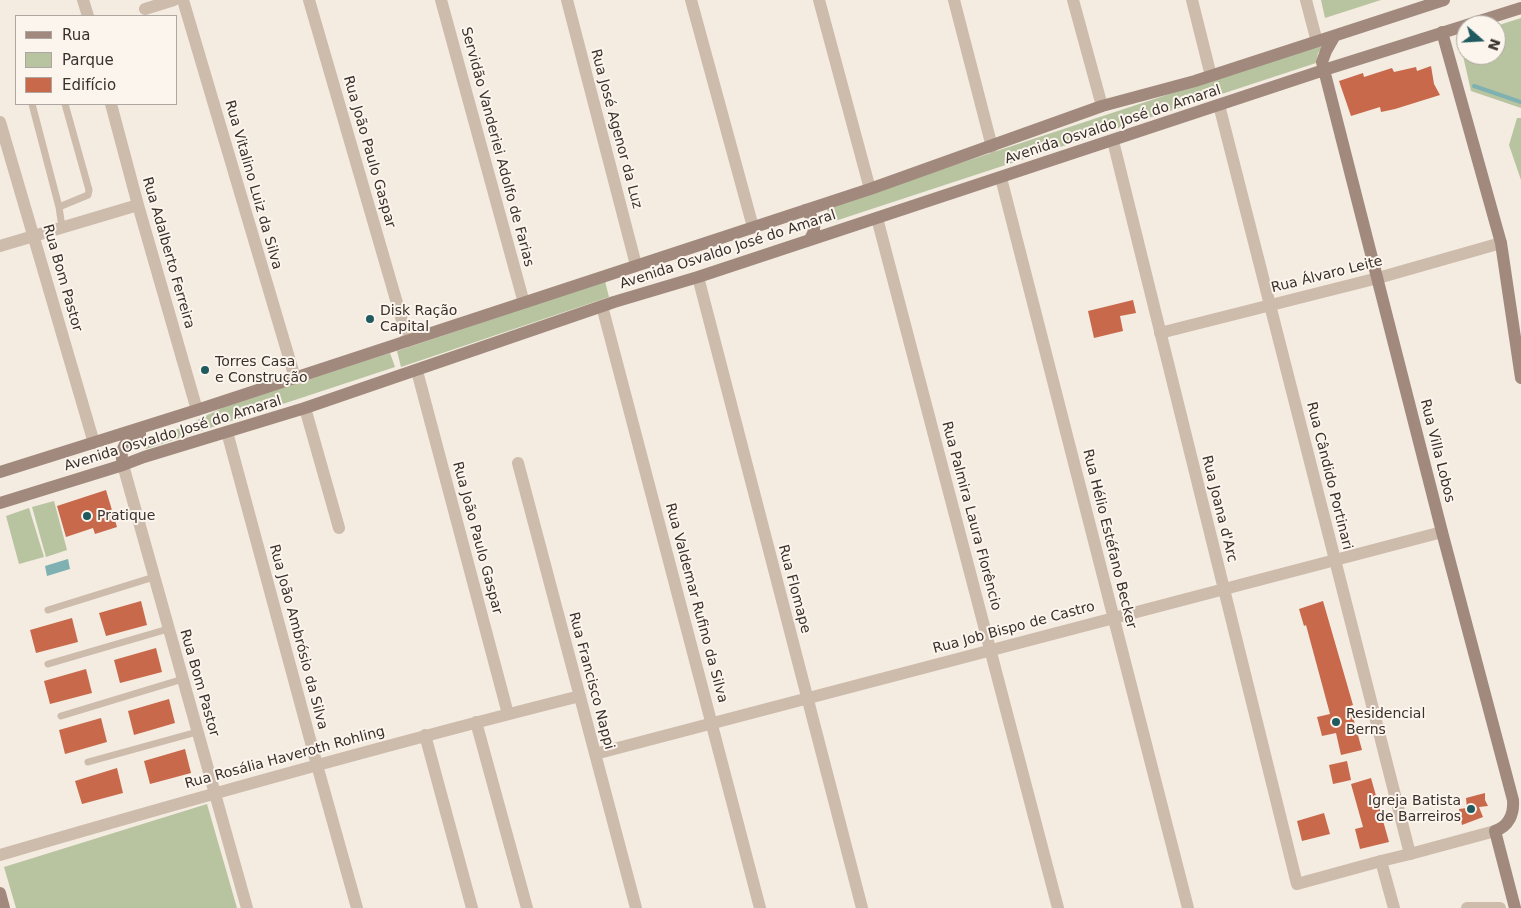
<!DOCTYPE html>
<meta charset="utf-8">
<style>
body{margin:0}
#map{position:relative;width:1521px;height:908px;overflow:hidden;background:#f4ebe1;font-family:"DejaVu Sans",sans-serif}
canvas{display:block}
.legend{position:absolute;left:15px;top:15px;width:162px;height:90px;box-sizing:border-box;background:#fbf5ee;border:1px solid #aea6a0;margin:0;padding:6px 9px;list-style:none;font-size:15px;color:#3b302b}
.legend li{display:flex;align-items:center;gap:10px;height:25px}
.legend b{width:25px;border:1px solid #aea6a0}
.north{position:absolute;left:1456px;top:15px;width:50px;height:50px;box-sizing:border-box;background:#fbf5ee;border:1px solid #aea6a0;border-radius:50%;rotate:109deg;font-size:14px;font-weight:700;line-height:20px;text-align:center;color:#3b302b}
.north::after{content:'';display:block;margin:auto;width:18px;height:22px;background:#1f5a5e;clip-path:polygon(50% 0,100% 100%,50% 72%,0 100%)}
</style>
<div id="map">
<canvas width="1521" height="908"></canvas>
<ul class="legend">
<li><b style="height:6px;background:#a18a7d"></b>Rua</li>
<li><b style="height:14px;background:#b8c4a0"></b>Parque</li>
<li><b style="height:14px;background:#c8694b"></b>Edifício</li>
</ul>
<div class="north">N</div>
</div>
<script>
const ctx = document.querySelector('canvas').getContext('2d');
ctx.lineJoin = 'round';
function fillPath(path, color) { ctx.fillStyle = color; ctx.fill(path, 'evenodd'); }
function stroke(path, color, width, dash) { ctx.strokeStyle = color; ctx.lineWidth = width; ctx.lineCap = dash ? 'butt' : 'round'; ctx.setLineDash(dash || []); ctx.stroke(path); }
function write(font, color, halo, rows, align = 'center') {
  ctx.font = font + ' "DejaVu Sans",sans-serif'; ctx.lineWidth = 4; ctx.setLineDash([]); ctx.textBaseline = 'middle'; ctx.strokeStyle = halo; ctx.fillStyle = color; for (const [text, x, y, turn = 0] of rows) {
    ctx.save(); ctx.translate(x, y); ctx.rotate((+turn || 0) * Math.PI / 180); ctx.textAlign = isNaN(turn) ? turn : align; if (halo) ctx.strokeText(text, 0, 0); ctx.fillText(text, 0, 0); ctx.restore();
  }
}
fillPath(new Path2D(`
 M1321 0H1381L1325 18Z
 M1521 18V108L1471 91 1459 38 1466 36V55H1496V26Z
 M1327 42 1318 53 1316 63 829 223 827 207Z
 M1517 118H1521V180L1509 145Z
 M605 281 609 297 401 367 397 351Z
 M390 353 395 367 146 449 142 446 143 441 183 427 224 407Z
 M54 501 67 550 46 557 32 507Z
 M29 508 44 557 19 564 6 516Z
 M207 804 237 908H16L4 867Z`), '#b8c4a0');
fillPath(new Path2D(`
 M68 559 70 569 47 576 45 566Z`), '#7fb0b2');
stroke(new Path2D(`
 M1474 86 1521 102`), '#7fb0b2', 4);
fillPath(new Path2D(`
 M1431 66 1434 84 1440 95 1395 109 1381 112 1380 107 1351 116 1339 81 1363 73 1364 77 1392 68 1394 72 1416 67 1417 71Z
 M1133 300 1136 313 1120 316 1123 331 1094 338 1088 311Z
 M106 490 117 527 95 534 93 528 66 537 57 506Z
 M141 601 147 625 106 636 99 613Z
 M1323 601 1353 705 1350 706 1362 750 1341 755 1336 733 1322 736 1317 717 1330 714 1306 625 1304 626 1299 609Z
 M72 618 78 642 36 653 30 630Z
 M156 648 162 672 120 683 114 660Z
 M86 669 92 693 50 704 44 681Z
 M169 699 175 723 134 735 128 711Z
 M101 718 107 742 65 754 59 730Z
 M185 749 191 773 150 784 144 761Z
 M1347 761 1351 780 1333 784 1329 765Z
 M117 768 123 793 82 804 75 781Z
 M1371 778 1389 842 1360 849 1355 829 1363 827 1351 784Z
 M1485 793V800L1488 806 1479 807 1483 817 1462 825 1459 809 1467 808 1466 798Z
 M1324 813 1330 834 1302 841 1297 821Z`), '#c8694b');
stroke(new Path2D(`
 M32 104 59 207 62 227
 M59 207 88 195 89 190 65 104
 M48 610 154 577
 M48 664 168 629
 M61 716 183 679
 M88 762 197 732`), '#cdbbac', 7);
stroke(new Path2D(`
 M83 0 88 16
 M183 0 295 378
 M309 0 408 341
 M441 0 524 303
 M567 0 636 265
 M691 0 753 227
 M819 0 870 189
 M954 0 992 147
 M1073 0 1102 106
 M1306 0 1317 42
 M145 9 174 0
 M111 104 138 205 197 410
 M0 122 94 443
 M1113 141 1297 884 1381 861
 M1001 178 1188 908
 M877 218 1058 908
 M0 246 138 205
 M698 277 862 908
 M602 306 760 908
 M1160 333 1378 278 1501 243
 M417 371 508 714
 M305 408 339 528
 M227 432 317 765 357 908
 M518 463 636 908
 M123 465 247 908
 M476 722 527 908
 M425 735 472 908
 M595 754 1442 532
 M1410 854 1495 831
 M0 855C192 799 385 745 580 696
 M1467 908H1500`), '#cdbbac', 12);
stroke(new Path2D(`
 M1192 0 1211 76
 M1219 105 1410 854 1381 861 1394 908`), '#cdbbac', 12);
stroke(new Path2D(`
 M1442 32 1501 243 1521 378
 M1334 37 1326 51 1322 62 1442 532 1513 800C1514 814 1509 826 1495 831L1515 908
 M805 210C816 219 817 230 809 240
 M123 465C119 449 124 440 140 434
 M0 472 197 410 870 189 1102 106 1195 81 1444 0
 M0 503 123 465 144 457 305 408 614 302 698 277 1324 70 1521 8
 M0 893 4 908`), '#a18a7d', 12);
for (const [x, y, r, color] of [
 [370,319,5,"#1f5a5e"],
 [205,370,5,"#1f5a5e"],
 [87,516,5,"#1f5a5e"],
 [1336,722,5,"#1f5a5e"],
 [1471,809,5,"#1f5a5e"]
]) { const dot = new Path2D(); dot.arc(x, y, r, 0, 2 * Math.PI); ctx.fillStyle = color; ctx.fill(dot); stroke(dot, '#fbf5ee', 2); }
write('14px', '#3b302b', '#fbf5ee', [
 ["Avenida Osvaldo José do Amaral",1113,125,-18],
 ["Rua José Agenor da Luz",616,129,75],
 ["Servidão Vanderiei Adolfo de Farias",497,147,75],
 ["Rua João Paulo Gaspar",369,152,74],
 ["Rua Vitalino Luiz da Silva",253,185,74],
 ["Avenida Osvaldo José do Amaral",728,250,-18],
 ["Rua Adalberto Ferreira",168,253,74],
 ["Rua Álvaro Leite",1327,275,-14],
 ["Rua Bom Pastor",62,278,74],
 ["Avenida Osvaldo José do Amaral",173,434,-17],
 ["Rua Villa Lobos",1437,451,76],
 ["Rua Cândido Portinari",1329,476,76],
 ["Rua Joana d'Arc",1219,509,76],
 ["Rua Palmira Laura Florêncio",971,516,75],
 ["Rua João Paulo Gaspar",477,538,75],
 ["Rua Hélio Estéfano Becker",1109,539,76],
 ["Rua Flomape",794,589,75],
 ["Rua Valdemar Rufino da Silva",696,603,75],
 ["Rua Job Bispo de Castro",1014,628,-15],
 ["Rua João Ambrósio da Silva",298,637,75],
 ["Rua Francisco Nappi",591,681,75],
 ["Rua Bom Pastor",199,683,74],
 ["Rua Rosália Haveroth Rohling",285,758,-15]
]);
write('14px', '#3b302b', '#fbf5ee', [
 ["Disk Ração",380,311],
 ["Capital",380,327],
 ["Torres Casa",215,362],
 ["e Construção",215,378],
 ["Pratique",97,516],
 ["Residencial",1346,714],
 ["Berns",1346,730],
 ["Igreja Batista",1461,801,"right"],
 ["de Barreiros",1461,817,"right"]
], 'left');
</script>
